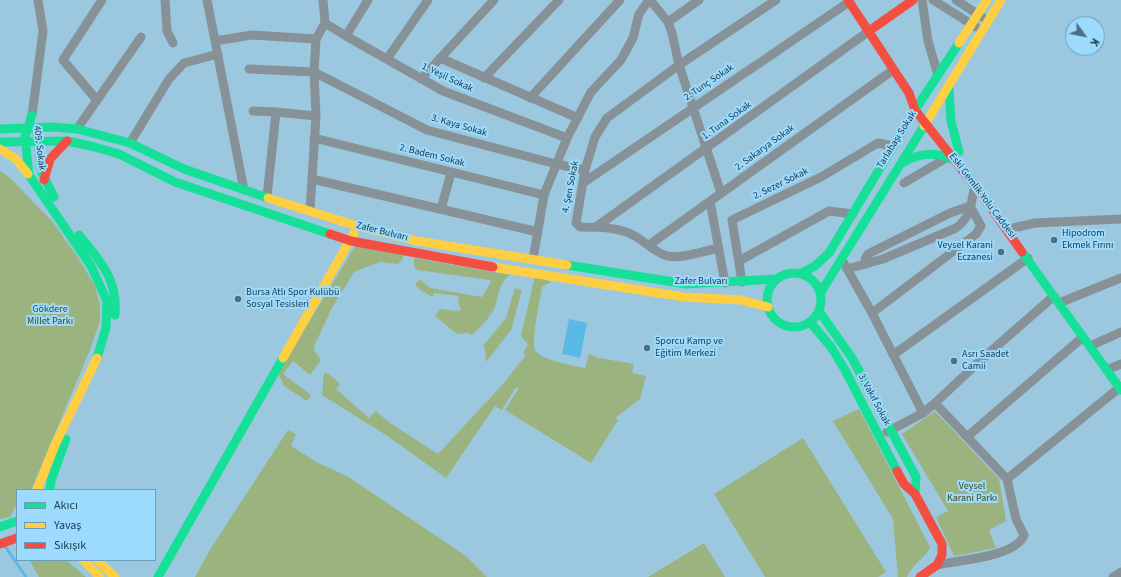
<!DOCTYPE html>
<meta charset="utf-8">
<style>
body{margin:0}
#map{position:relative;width:1121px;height:577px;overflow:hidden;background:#9cc8df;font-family:"Source Sans 3",sans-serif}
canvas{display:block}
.legend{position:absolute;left:16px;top:489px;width:140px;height:72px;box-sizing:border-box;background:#9ddbfe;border:1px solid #6a9db9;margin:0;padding:5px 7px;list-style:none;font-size:12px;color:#1e4051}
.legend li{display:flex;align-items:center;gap:8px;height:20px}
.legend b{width:20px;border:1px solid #6a9db9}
.north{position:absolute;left:1065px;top:16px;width:40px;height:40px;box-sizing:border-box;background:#9ddbfe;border:1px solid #6a9db9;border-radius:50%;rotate:123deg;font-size:11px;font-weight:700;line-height:16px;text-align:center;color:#1e4051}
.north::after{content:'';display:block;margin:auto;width:14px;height:18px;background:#4a7083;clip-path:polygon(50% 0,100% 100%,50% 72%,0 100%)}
</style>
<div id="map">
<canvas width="1121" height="577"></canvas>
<ul class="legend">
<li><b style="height:5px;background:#16e098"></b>Akıcı</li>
<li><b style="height:5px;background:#ffcf43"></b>Yavaş</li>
<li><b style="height:5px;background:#f24e42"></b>Sıkışık</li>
</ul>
<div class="north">K</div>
</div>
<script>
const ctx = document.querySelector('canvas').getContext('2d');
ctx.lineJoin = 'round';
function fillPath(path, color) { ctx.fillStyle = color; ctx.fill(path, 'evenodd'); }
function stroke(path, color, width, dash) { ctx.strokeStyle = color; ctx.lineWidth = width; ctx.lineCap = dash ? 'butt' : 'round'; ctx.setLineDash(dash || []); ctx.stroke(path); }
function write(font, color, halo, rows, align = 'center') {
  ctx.font = font + ' "Source Sans 3",sans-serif'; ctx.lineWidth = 4; ctx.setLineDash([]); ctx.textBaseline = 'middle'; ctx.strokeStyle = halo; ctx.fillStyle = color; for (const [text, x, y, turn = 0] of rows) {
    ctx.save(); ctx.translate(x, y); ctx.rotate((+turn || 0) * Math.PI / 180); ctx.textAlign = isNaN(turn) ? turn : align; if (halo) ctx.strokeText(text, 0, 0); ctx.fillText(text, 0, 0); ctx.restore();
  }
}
fillPath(new Path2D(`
 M0 171 9 177 52 221 77 256 95 286 100 305V321L90 350 31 490H17V504L10 517 0 519Z
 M357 243 403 255V259L398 264 380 262 354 272 332 308 315 344 314 350 321 360 310 375 293 361 283 374 311 395 307 401 284 386 279 375 287 358Z
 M414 258 510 275C497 284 500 298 493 311 488 320 479 328 472 335L468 333 457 334 435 316 440 309 457 311 461 310 458 302 459 296 434 293 433 297 420 290 416 286V283L420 279 430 288 482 297 491 282 490 280 417 270 414 267Z
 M535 276 551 282 542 287C540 300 531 340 535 350 540 360 574 366 585 368L589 354 599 358 634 364 632 373 646 376 640 399 615 418 618 420 591 463 505 410 519 388 516 387 502 410 495 406 446 478 386 435 322 395 324 373 329 374 340 384 336 389 369 418 376 411 390 423 438 454 503 384 526 355 523 353 528 344 521 336Z
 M515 288 522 290 511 330 486 362 485 350 483 346 506 318Z
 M859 409 930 547C927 557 913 563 907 577H898L893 519 833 421Z
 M935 411 999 479 1006 521 989 530 996 548 954 556 936 517 948 511 902 434Z
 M288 430 296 434 291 446 318 463 347 476 466 556 487 577H195L211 548Z
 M803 438 886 572 878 577H765L714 494Z
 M704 543 725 577H648Z
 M29 560H66L86 577H39Z`), '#9ab37f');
fillPath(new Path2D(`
 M569 319 587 323 580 358 562 354Z`), '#5ab9e6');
stroke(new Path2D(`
 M5 546 26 577`), '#5ab9e6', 3);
stroke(new Path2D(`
 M165 0 167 31 173 43
 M207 0 244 190
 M650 0 668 22 672 33 679 65 721 193
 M922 0 928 41 938 75
 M933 0 976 27
 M956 0 982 17
 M668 22 699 0
 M325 23 346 36 443 91 567 138
 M346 36 368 0
 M215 41 252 35 316 39
 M440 58 578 118
 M387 59 428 0
 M249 69 314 72 427 130 556 164 585 170
 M484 78 559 0
 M421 79 494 0
 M530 98 620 0
 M96 99 63 60 102 0
 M253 111 276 112
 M32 115 43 31 38 0
 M77 129 141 37
 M314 138 544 195
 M130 143 169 79 184 63 218 54
 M312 179 538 232
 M583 183 849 2
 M904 183 948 157
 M267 197 276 112 316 116
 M710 201 725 283
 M441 209 451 173
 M310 210 316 116 314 72 316 39 325 23 323 0
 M596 227 869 31
 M1013 228 1035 223 1121 219
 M649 245 893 70
 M719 248C703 251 682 259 667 256 656 253 645 242 635 236 619 227 598 227 580 227L576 223 585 170 595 137 607 118 679 65 776 0
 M533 259 544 195 567 138 591 92 621 60 633 38 639 14 649 0
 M842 260 872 313 923 413
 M739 261 829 211 853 214
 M866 264 865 259 868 254 950 213 970 206
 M847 269 883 259 956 228C972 216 970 205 975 186
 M742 282 732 220 821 177 878 143 893 146
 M1059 303 1121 278
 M872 313 976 234 981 226 970 206
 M1090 346 1121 332
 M893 355 1028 258
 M1107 370 1121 364
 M935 403 1007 479
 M887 432 923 413 935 403 982 359 1054 296
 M968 436 1083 337
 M1007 479 1119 388
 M937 565C959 560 1016 557 1024 535L1016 519 1007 479
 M1113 577 1121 572`), '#879298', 9);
stroke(new Path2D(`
 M949 88 951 121 959 152
 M32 115 25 136 29 175 91 266 107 301 106 328 97 358
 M0 129 53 127 77 129 130 143 184 169 268 198
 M37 132 42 173 54 197
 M0 142 67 141 91 146 119 154 175 182 330 234
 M902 163C921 152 935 152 955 160
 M79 235C100 261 118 279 115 315
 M1022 252 1121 390
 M567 265 686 284 776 279
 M767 300a27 27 0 1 1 54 0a27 27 0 1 1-54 0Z
 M802 273 815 266 829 253 915 110 959 43
 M821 292 924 126
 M819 311 852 358 916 477 915 494
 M810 322 831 347 845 370 897 471
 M50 490 51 481 66 439
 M0 527 17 521
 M158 577 283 358`), '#16e098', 9);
stroke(new Path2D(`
 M959 43 987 0
 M924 126 1001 0
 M0 149 16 159 28 174
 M268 198 357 226 417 241 567 265
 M493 267 684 297 741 300 768 307
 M283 358 354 233
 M37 490 55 445 97 358
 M83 560 100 577
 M97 560 115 577`), '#ffcf43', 9);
stroke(new Path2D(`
 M848 0 909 93 915 110 982 195 1022 252
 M869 31 913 0
 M44 180 50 159 67 141
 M330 234 351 241 493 267
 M897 471 904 484 915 494 942 544V555L937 565 920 577
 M0 544 17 538`), '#f24e42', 9);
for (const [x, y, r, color] of [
 [1054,240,4,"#4a7083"],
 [1001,252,4,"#4a7083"],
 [238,299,4,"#4a7083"],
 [647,348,4,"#4a7083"],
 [954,361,4,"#4a7083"]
]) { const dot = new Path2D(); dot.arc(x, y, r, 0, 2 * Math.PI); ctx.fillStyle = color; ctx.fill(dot); stroke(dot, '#9ddbfe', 1.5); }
write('10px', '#1e4051', '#9ddbfe', [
 ["1. Yeşil Sokak",447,78,25],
 ["2. Tunç Sokak",709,83,-34],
 ["1. Tuna Sokak",727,121,-36],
 ["3. Kaya Sokak",459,126,16],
 ["Tarlabaşı Sokak",897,140,-58],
 ["409. Sokak",39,148,83],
 ["2. Sakarya Sokak",765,148,-36],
 ["2. Badem Sokak",432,156,14],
 ["2. Sezer Sokak",781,184,-26],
 ["4. Şen Sokak",571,187,-79],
 ["Eski Gemlik Yolu Caddesi",982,196,53],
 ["Zafer Bulvarı",382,232,14],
 ["Zafer Bulvarı",701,282],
 ["3. Vakıf Sokak",874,400,62]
]);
write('10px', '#1e4051', '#9ddbfe', [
 ["Hipodrom",1062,234],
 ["Ekmek Fırını",1062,246],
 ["Veysel Karani",993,246,"right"],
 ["Eczanesi",993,258,"right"],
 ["Bursa Atlı Spor Kulübü",246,293],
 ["Sosyal Tesisleri",246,305],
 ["Sporcu Kamp ve",655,342],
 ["Eğitim Merkezi",655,354],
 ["Asrı Saadet",962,355],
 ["Camii",962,367]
], 'left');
write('10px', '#474c14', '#9ddbfe', [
 ["Gökdere",50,310],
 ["Millet Parkı",50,322],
 ["Veysel",972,487],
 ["Karani Parkı",972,499]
]);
</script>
